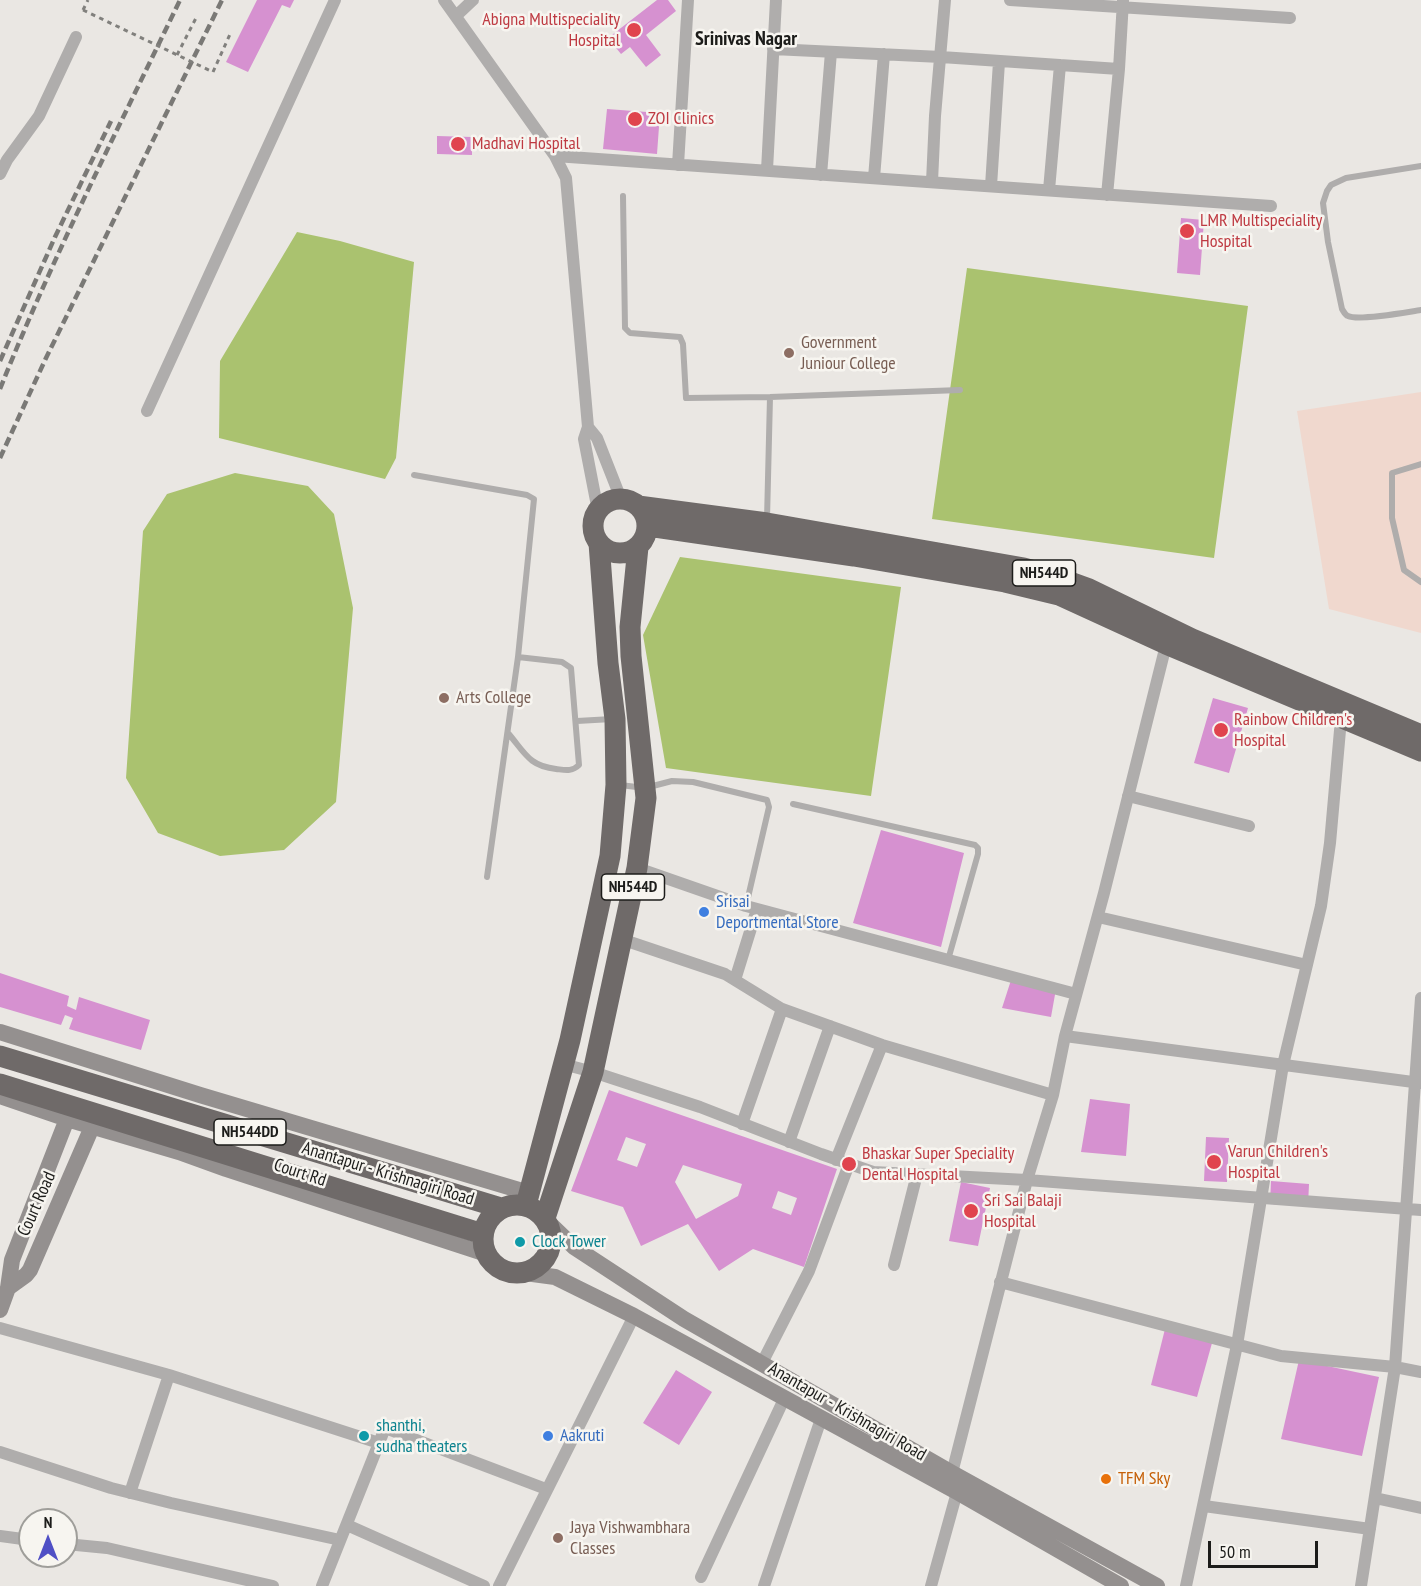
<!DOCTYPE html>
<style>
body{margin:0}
#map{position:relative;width:1421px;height:1586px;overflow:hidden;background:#eae7e3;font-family:"PT Sans Narrow",sans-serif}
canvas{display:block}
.north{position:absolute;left:18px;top:1508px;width:60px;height:60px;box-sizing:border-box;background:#f7f5f0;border:2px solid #9f9e9a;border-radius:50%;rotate:0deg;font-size:16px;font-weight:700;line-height:24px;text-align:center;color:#1c1c1a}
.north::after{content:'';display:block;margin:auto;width:21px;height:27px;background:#4f4fc5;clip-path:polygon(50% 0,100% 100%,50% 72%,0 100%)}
.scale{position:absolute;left:1208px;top:1541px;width:110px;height:27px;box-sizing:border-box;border:3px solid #1c1c1a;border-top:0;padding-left:8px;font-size:18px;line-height:21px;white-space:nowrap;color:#1c1c1a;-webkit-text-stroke:4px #f7f5f0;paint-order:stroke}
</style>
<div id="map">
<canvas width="1421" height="1586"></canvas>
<div class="north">N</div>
<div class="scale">50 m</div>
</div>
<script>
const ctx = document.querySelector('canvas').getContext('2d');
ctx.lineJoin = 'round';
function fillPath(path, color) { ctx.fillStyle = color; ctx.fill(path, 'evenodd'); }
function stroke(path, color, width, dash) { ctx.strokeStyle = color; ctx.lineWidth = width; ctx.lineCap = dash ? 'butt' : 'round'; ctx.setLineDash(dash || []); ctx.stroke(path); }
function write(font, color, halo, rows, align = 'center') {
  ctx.font = font + ' "PT Sans Narrow",sans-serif'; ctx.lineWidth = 5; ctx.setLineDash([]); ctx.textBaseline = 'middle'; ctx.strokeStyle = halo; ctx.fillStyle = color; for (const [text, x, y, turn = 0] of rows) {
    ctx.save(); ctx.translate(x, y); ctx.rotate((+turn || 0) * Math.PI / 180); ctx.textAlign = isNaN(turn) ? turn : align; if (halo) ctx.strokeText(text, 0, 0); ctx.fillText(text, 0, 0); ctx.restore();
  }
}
fillPath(new Path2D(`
 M1421 392V633L1329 609 1297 411Z`), '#f0d8ce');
fillPath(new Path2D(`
 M297 232 340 241 414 262 396 458 385 479 219 438 220 361Z
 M967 268 1248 306 1214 558 932 519Z
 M235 473 308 486 334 514 353 608 336 802 284 850 220 856 158 833 126 778 143 531 167 494Z
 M680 557 901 587 871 796 666 768 643 635Z`), '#aac26f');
fillPath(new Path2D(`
 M257 0H294L290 8 282 5 248 72 226 62Z
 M657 0H668L676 11 646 35 661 55 646 67 630 47 621 54 608 38Z
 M607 109 660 113 657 154 603 149Z
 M437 136 472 137V155L437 154Z
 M1181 218 1204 220 1200 275 1177 273Z
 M1213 698 1248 708 1229 773 1194 763Z
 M881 830 964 853 941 947 853 923Z
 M0 973 69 996 67 1006 76 1010 79 997 150 1020 141 1050 69 1029 73 1018 65 1015 61 1025 0 1007Z
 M1012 977 1056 989 1051 1017 1002 1008Z
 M609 1090 837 1169 804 1267 753 1249 719 1271 688 1224 641 1246 623 1207 571 1191ZM626 1137 646 1144 637 1167 617 1160ZM683 1165 742 1184 738 1196 696 1219 675 1182ZM778 1191 797 1198 791 1215 772 1208Z
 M1090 1099 1130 1104 1126 1156 1081 1152Z
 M1206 1137 1229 1138 1227 1182 1204 1181Z
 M1271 1181 1309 1184 1308 1206 1270 1204Z
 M961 1182 990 1188 978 1246 949 1241Z
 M1165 1329 1212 1343 1197 1397 1151 1385Z
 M1299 1360 1379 1377 1362 1456 1281 1439Z
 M676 1370 712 1392 679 1445 643 1423Z`), '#d691d0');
stroke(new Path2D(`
 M83 10 88 0
 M177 55 196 18
 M213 72 231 32`), '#81807d', 3, [4.5, 4.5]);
stroke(new Path2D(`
 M1421 166 1346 178 1331 185 1327 191 1323 203 1328 242 1342 309C1344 312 1345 315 1348 316 1359 321 1407 312 1421 310
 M623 196 625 328 630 333 680 337 683 344 686 398 770 397 960 390
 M1421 464 1392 473V518L1404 570 1421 582
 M414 475 527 495 534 499 518 657 487 877
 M767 519 770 397
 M577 721 612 719
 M508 733C525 753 529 766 556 769 565 770 572 772 579 765L571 668 562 662 518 657
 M620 785 645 788 672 781 693 782 767 800 769 807 746 906
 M793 804 975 845 978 848V854L948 960`), '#afadac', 6);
stroke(new Path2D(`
 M444 0 555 156 566 178 588 427 584 439 598 511
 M1010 0 1290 18
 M456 16 473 0
 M773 49 941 57 1119 69
 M555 156 1271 206
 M678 165 688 0
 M767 170 776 0
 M0 174 7 160 39 116 76 37
 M821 175 831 52
 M874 178 884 54
 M932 182 935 116 945 0
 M991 186 999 62
 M1049 190 1060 65
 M1107 195 1119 69 1123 1
 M147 411 335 0
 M588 427 597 438 621 499
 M1128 796 1249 826
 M637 868 746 906 1076 994
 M1098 917 1307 965
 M621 939 725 974 782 1009 882 1045 1053 1095
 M735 980 757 909
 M1065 1036 1421 1083
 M563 1064 593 1072 700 1107 821 1154 873 1172 1027 1180 1421 1210
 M742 1124 782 1009
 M789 1142 830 1026
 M836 1160 882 1045
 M894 1265 917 1174
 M1000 1282 1281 1356 1395 1367 1421 1372
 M0 1328 169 1375 379 1443
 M762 1363 809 1271 849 1164
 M0 1452 111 1488 171 1503 340 1540
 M952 1473 1027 1180 1053 1095 1065 1036 1104 893 1167 641
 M130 1493 169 1375
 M1375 1498 1421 1508
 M1204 1506 1370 1529
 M347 1525 484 1586
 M0 1536 30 1540
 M66 1544 107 1548 273 1586
 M701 1577 784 1399
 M322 1586 385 1428 546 1489
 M499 1586 634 1316
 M764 1586 821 1419
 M931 1586 957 1492
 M1186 1586 1237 1345 1283 1065 1321 906 1330 843 1341 719
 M1361 1586 1395 1367 1421 998`), '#afadac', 12);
stroke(new Path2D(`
 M0 1032 200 1095 529 1193
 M0 1096 67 1119 179 1152 226 1169 486 1254
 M548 1222 574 1247 684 1319 952 1473 1157 1586
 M525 1273 555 1277 634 1316 957 1492 1121 1586
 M8 1288 26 1275 30 1270 92 1127
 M0 1310 8 1288 12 1260 67 1119`), '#94908f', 16);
stroke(new Path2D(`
 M593 526a27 27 0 1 1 54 0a27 27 0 1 1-54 0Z
 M638 506 767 523 1024 568 1053 576 1089 589 1192 639 1421 735
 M648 526 854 556 1005 582 1059 595 1166 644 1421 751
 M0 1056 501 1208
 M0 1084 483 1234
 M483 1239a34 34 0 1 1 68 0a34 34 0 1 1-68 0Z
 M526 1205 570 1040 610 856 616 785 615 719 608 663 599 543
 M545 1218 593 1072 637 868 646 798 631 656 630 627 638 547`), '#6f6a69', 21);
stroke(new Path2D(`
 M0 361 55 237 111 121
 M0 389C53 256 118 129 180 0
 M0 458 46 358 222 0`), '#7a7976', 4.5, [9, 4.5]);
stroke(new Path2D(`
 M83 10 213 72`), '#81807d', 3, [4.5, 4.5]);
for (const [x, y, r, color] of [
 [634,30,8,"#e0444e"],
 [635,119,8,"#e0444e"],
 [458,144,8,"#e0444e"],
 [1187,231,8,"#e0444e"],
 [789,353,6,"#8d6e63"],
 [444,698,6,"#8d6e63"],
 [1221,730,8,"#e0444e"],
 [704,912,6,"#3f7fe0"],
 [1214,1162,8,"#e0444e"],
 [849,1164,8,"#e0444e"],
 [971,1211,8,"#e0444e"],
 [520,1242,6,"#0f9aa8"],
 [364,1436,6,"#0f9aa8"],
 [548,1436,6,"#3f7fe0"],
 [1106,1479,6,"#e8710a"],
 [558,1538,6,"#8d6e63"]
]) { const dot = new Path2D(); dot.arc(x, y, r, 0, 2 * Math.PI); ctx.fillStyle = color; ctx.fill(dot); stroke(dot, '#f7f5f0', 2); }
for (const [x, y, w] of [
 [1044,573,63],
 [633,887,63],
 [250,1132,72]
]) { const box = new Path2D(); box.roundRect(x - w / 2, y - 13, w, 26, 4.5); ctx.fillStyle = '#f7f5f0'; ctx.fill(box); stroke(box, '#1c1c1a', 1.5); }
write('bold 16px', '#1c1c1a', null, [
 ["NH544D",1044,573],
 ["NH544D",633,887],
 ["NH544DD",250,1132]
]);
write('18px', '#be3a42', '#f7f5f0', [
 ["Abigna Multispeciality",620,20,"right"],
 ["Hospital",620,41,"right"],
 ["ZOI Clinics",648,119],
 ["Madhavi Hospital",472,144],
 ["LMR Multispeciality",1200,221],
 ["Hospital",1200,242],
 ["Rainbow Children's",1234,720],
 ["Hospital",1234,741],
 ["Varun Children's",1228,1152],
 ["Hospital",1228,1173],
 ["Bhaskar Super Speciality",862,1154],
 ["Dental Hospital",862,1175],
 ["Sri Sai Balaji",984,1201],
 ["Hospital",984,1222]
], 'left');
write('18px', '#785e54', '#f7f5f0', [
 ["Government",801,343],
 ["Juniour College",801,364],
 ["Arts College",456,698],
 ["Jaya Vishwambhara",570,1528],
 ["Classes",570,1549]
], 'left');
write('18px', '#366cbe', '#f7f5f0', [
 ["Srisai",716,902],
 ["Deportmental Store",716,923],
 ["Aakruti",560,1436]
], 'left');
write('18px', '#1c1c1a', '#f7f5f0', [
 ["Court Rd",300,1173,18],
 ["Anantapur - Krishnagiri Road",388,1174,17],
 ["Court Road",37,1204,-66],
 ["Anantapur - Krishnagiri Road",847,1412,30]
]);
write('18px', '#0d838f', '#f7f5f0', [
 ["Clock Tower",532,1242],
 ["shanthi,",376,1426],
 ["sudha theaters",376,1447]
], 'left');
write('18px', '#c56008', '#f7f5f0', [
 ["TFM Sky",1118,1479]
], 'left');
write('bold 20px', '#1c1c1a', '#f7f5f0', [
 ["Srinivas Nagar",746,39]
]);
</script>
